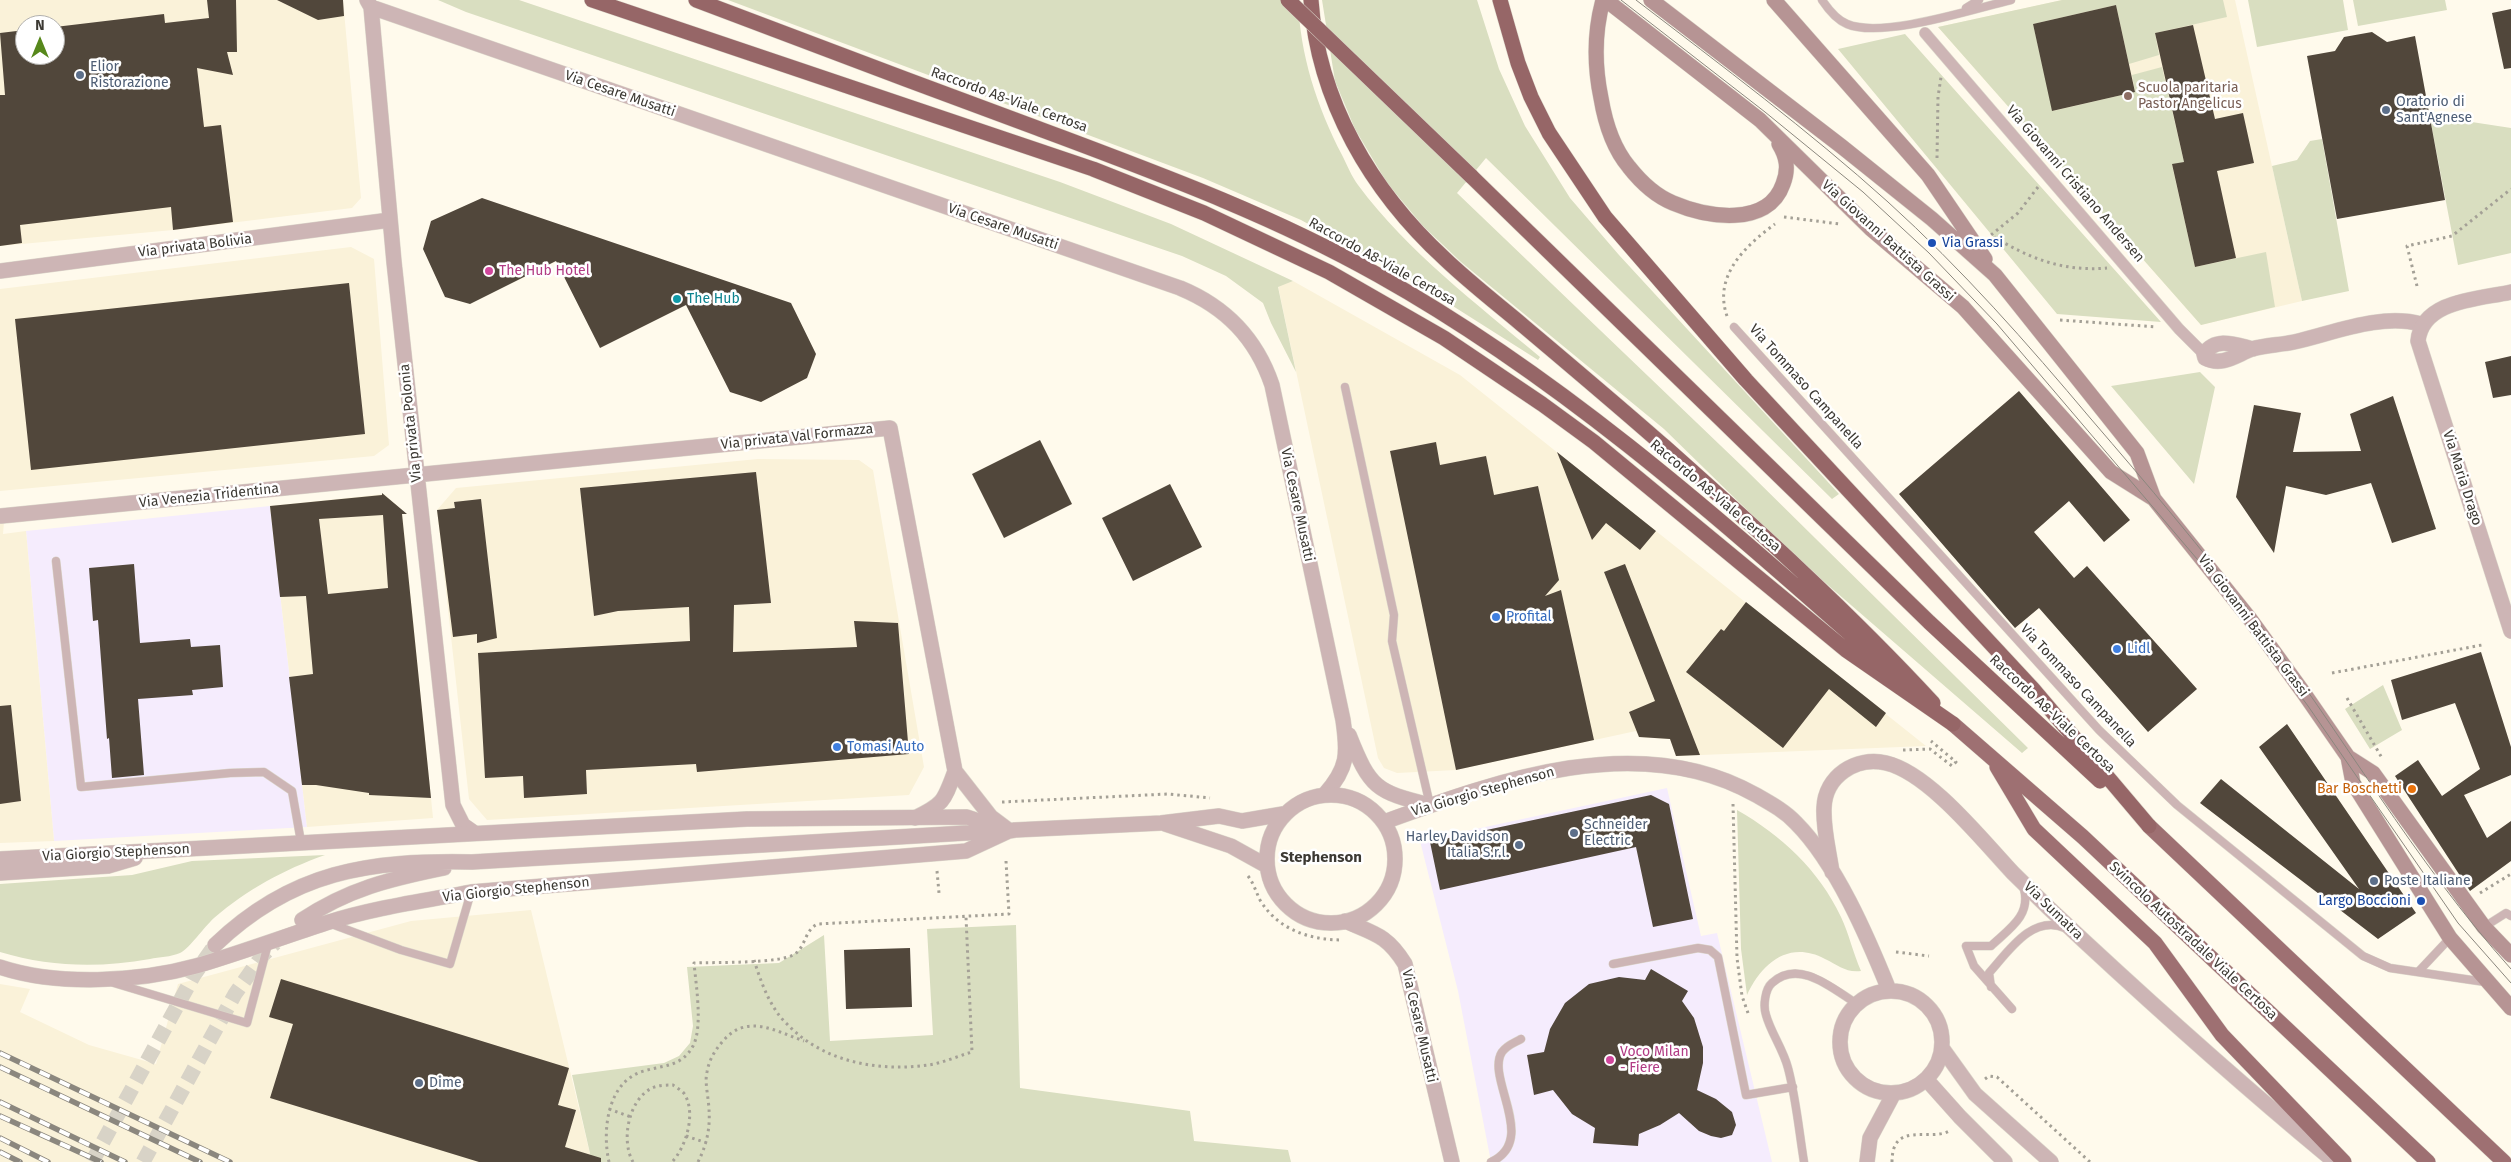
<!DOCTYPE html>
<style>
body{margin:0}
#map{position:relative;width:2511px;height:1162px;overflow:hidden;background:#fffaec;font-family:"Fira Sans",sans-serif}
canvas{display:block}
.north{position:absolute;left:15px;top:15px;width:50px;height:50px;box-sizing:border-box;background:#fff;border:1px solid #b1b0ad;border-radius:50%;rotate:0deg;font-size:14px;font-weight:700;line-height:20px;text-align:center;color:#3c3933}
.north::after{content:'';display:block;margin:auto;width:18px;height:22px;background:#57881c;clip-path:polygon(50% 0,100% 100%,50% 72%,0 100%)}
</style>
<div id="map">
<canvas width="2511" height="1162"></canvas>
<div class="north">N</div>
</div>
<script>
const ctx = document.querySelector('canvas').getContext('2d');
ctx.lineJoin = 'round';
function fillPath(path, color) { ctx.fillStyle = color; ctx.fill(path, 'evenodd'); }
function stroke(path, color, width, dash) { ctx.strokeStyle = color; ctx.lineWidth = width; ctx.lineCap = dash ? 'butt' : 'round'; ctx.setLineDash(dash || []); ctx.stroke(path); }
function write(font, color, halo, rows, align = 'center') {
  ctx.font = font + ' "Fira Sans",sans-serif'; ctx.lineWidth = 5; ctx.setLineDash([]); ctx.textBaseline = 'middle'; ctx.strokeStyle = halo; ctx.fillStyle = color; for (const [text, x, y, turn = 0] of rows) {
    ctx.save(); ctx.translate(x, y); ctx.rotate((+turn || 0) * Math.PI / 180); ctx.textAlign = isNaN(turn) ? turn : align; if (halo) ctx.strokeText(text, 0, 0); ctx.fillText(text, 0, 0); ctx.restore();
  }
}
fillPath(new Path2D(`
 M270 506 307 827 54 841 26 531Z
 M1667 788 1701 936 1717 933 1772 1162H1491L1458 991 1420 841Z`), '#f5ecfd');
fillPath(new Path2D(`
 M0 0H343L361 198 352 208 173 230 0 246ZM25 25H55V55H25Z
 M2062 0H2235L2302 301 2201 325 1938 27Z
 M351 247 374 259 389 445 374 456 0 491V289Z
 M1293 281 1460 375 1926 746 1676 756 1670 739 1639 737 1636 731 1456 770 1397 773 1384 768 1378 758 1278 286Z
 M758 459 859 460 873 470 924 767 909 795 487 820 469 799 437 510 456 488Z
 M384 494 402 510 433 818 307 827 270 506Z
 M0 522H4L3 534 26 531 54 841 0 843Z
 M531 910 592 1162H0V984L30 989 20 1012 89 1045 156 1064 178 984 411 921Z`), '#faf2d9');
fillPath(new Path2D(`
 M438 0H519L1060 182 1171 224 1293 281 1278 287 1296 372 1271 323 1263 303 1226 276 1182 256 466 12Z
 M728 0H1298C1300 55 1317 107 1342 155 1347 165 1352 177 1358 185 1408 252 1477 304 1540 357L1538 360 1426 289 1301 220 1203 178Z
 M1322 0H1477L1499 69 1525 126 1570 198 1619 255 1839 494 1832 499 1486 158 1457 193 1744 468 2028 748 2022 753 1792 554 1664 429 1461 262 1423 226 1387 183 1355 129 1335 81Z
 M2062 0H2223L2227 17 2155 33 2159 55 2129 64 2116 5 2033 24 2053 111 2135 92 2132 75 2162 67 2184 162 2172 165 2195 267 2266 252 2275 307 2201 325 1938 27Z
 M2248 0H2343L2348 30 2257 47Z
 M2353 0H2445L2447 10 2358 26Z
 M1905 34 2161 322 2057 314 1838 49Z
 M2439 117 2511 128V253L2458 265 2430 118Z
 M2322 139 2349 291 2302 301 2272 166 2297 160 2310 141Z
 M2200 372 2215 387 2194 484 2111 386Z
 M2383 685 2402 730 2370 749 2345 709Z
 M1737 810C1781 835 1819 870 1841 917 1849 934 1853 953 1861 971 1846 973 1838 965 1825 959 1789 940 1762 963 1747 995L1741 949Z
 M325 855C283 870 248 889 214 918 204 927 190 948 180 953 171 957 159 957 150 959 99 968 50 967 0 952V884L132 875 192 861Z
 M1016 925 1020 1088 1190 1111 1194 1141 1288 1150 1291 1162H592L572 1075 664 1063 679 1056 690 1043 693 1026 687 967 779 963 824 935 830 1041 933 1035 927 929Z`), '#d9dec0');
fillPath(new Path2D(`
 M207 0H236L237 52H227L233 75 197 68 204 127 221 125 233 222 173 230 171 207 20 225 22 243 0 246V95H5L0 33 25 30V55H55V27L164 14 165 23 209 18Z
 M277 0H343L344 16 318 20Z
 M2116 5 2135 92 2052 111 2033 24Z
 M2511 9V68L2504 69 2492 13Z
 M2193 25 2215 119 2243 113 2254 163 2217 171 2236 258 2195 267 2172 164 2184 162 2155 33Z
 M2372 32 2387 42 2415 36 2445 200 2337 219 2307 56 2335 51 2344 37Z
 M482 198 791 303 816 354 807 378 761 402 730 392 686 305 600 348 556 261 470 304 445 297 423 249 431 221Z
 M349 283 365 434 31 470 15 319Z
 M2511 356V395L2493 398 2485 362Z
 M2019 391 2130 520 2104 542 2069 501 2034 532 2074 578 2087 566 2197 689 2148 732 2039 608 2015 628 1899 494Z
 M2393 396 2436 529 2392 543 2371 483 2326 495 2286 486 2274 553 2236 497 2254 405 2301 413 2293 452 2361 451 2350 414Z
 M1040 440 1072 504 1004 538 972 474Z
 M1436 442 1440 465 1486 456 1494 495 1538 486 1559 580 1545 596 1561 590 1594 740 1456 770 1390 451Z
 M1557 452 1656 531 1640 550 1606 523 1592 540Z
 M756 472 771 603 734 605 733 652 857 647 854 621 898 623 909 754 697 772 696 764 586 770 587 794 524 798 523 776 485 778 478 653 690 641 689 607 618 611 594 616 580 488Z
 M1170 484 1202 547 1133 581 1102 518Z
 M382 493 407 514H402L431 798 369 795V793L316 785H302L289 677 313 674 306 596 280 597 270 506 382 495ZM383 515 388 588 328 594 319 519Z
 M481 499 497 638 477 643V634L453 637 437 510 455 508 454 502Z
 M134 564 140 643 190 639 191 647 220 645 223 687 192 690 193 695 138 699 144 775 112 778 109 738 107 739 98 620 93 621 89 568Z
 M1625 564 1679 701 1700 755 1676 756 1670 739 1639 737 1629 712 1655 701 1604 572Z
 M1746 602 1886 713 1876 727 1829 689 1783 748 1686 672 1721 629 1724 631Z
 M2481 652 2511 747V775L2464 795 2487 838 2511 821V861L2470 891 2395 776 2418 760 2442 796 2480 769 2455 703 2402 720 2391 680Z
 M11 705 21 801 0 804V706Z
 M2287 724 2416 913 2378 939 2200 803 2221 779 2359 889 2259 747Z
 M1651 795 1669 804 1693 919 1653 927 1636 847 1440 890 1430 842Z
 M910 948 912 1007 846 1009 844 950Z
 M1651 969 1688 991 1682 1001 1694 1018 1703 1047V1063L1697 1090 1716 1099 1732 1112 1736 1125 1732 1135 1721 1138 1711 1136 1699 1131 1679 1113 1660 1125 1639 1134 1638 1146 1593 1143 1595 1128 1572 1114 1553 1090 1534 1095 1527 1055 1544 1052 1550 1029 1565 1003 1589 984 1619 977 1645 980Z
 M281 979 569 1068 558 1105 576 1110 565 1147 601 1158V1162H479L270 1098 293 1024 269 1017Z`), '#51473b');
stroke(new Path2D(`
 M92 1162 194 975 215 945
 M143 1162 235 994 262 956 275 943`), '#d8d3c7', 15, [15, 8]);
const service = new Path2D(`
 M1822 0C1828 9 1837 20 1847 24 1882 39 1973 9 2011 0
 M1966 8 1979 0
 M1734 327 2099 730 2177 805 2363 956 2390 968 2485 982
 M1345 387 1394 615 1392 641 1430 805
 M56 561 81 787 230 773 264 772 292 791 301 842
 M329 923 401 950 450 964 471 892
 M2484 927 2506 913 2511 916
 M1613 964 1698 948 1710 950 1718 957 1746 1095 1793 1087
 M2419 971 2450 938
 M114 983 247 1023 268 944
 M1991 987 1989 973C2008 952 2032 914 2065 928
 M2012 1009 1974 966 1966 946H1991C2009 929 2031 916 2024 889
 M1491 1162C1539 1140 1485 1078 1502 1052 1507 1045 1514 1043 1521 1039
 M1804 1162C1799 1131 1796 1098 1788 1068 1783 1049 1771 1033 1766 1015 1763 1006 1765 989 1772 983 1799 958 1833 989 1857 1004`);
const pedestrian = new Path2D(`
 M1925 33 2179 329 2204 354`);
const minor = new Path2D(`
 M367 0 371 7 394 262 453 805 463 825 473 832
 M371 7 1180 288C1226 307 1256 338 1272 385L1343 720C1348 754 1348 768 1325 794
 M0 271 390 220
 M2253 349C2236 345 2216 336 2204 354L2205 358C2222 367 2236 355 2252 349 2265 345 2280 345 2294 342 2334 333 2380 313 2421 324
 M1 516 890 428 955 771 991 817 1007 829
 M1349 735C1370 788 1376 792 1430 805
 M915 818C944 804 944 801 955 771`);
const tertiary = new Path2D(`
 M2511 292C2479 299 2422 300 2418 341L2511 631
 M1267 859a64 64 0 1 1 128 0a64 64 0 1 1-128 0Z
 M1384 822C1499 780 1640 729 1756 795 1770 803 1785 811 1796 823 1836 863 1868 938 1889 990
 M1165 824 1231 846 1267 866
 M0 859 747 819 967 817 1009 831
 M1832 872C1829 851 1823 829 1824 808 1825 776 1856 756 1886 763 1929 773 1982 840 2013 873 2036 896 2060 919 2084 941 2166 1017 2249 1091 2335 1162
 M0 873 108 866 135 858
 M302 920C348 889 390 879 444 868
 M1345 921C1375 934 1387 935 1405 964L1452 1162
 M215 945C292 871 369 860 472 862L1000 831
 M0 967C57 986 138 982 196 966 240 953 283 937 326 923 373 908 423 901 471 892L966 851 1009 831 1015 830 1161 823 1219 816 1242 821 1283 814
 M1840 1042a51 51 0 1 1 102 0a51 51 0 1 1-102 0Z
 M1942 1048 1975 1094 2051 1162
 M1926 1079 1960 1117 2005 1162
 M1867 1162 1870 1138 1894 1093`);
const secondary = new Path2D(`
 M1603 0C1594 33 1594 64 1601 98 1605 122 1613 148 1629 167 1640 181 1656 196 1673 203 1706 217 1768 228 1783 184 1789 169 1787 157 1779 144
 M1606 0 1760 120 1871 229 1963 307 2111 472 2154 499 2250 619 2303 692 2348 757 2353 783 2450 938 2511 1008
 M1651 0 1841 146 1932 219 1995 275 2137 453 2154 499
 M1774 0 1928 175 1985 259
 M2348 757 2373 773 2484 927 2511 955`);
const trunk = new Path2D(`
 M1953 724 2083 837 2428 1162
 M1997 767 2034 829 2155 943 2222 1035 2344 1162
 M2149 826 2504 1162`);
const motorway = new Path2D(`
 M592 0 1093 169 1204 213 1329 272 1444 338 1542 404 1594 442 1846 650 1953 724
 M696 0C810 43 923 86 1037 128 1154 172 1270 214 1378 275 1571 383 1734 532 1899 677
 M1311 0C1318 101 1371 191 1445 259 1467 280 1491 299 1514 318 1565 361 1615 403 1665 447 1757 529 1849 612 1933 703
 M1500 0 1518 63 1531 97 1549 133 1605 217 1746 380 2033 689 2149 826
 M1471 176 1929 622 2100 781`);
stroke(service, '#dcd7cb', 9);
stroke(pedestrian, '#dcd7cb', 12);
stroke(minor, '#dcd7cb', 16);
stroke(tertiary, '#dcd7cb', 16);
stroke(secondary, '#dcd7cb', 16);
stroke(trunk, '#dcd7cb', 16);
stroke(motorway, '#dcd7cb', 16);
stroke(new Path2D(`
 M1937 158 1938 97 1941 77
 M2038 187 2018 213 1991 235C2028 258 2063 272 2107 268
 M1784 217 1840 224
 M2417 286 2407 246 2452 236 2511 189
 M1727 316C1713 276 1745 246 1775 224
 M2060 320 2157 327
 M2332 673 2482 645
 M2347 698 2382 758
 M1903 750 1930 749 1952 766 1956 762 1931 741
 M1002 802 1168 794 1210 798
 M1733 804 1737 958 1742 996 1748 1013
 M937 871 939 893
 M1248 876C1254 884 1256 892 1260 900 1278 930 1310 940 1343 940
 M2480 893 2511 874
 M1896 952 1929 956
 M754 960C761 982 770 1008 787 1024 823 1062 878 1072 928 1065 943 1063 958 1056 972 1052L966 917
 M1985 1079 1989 1076 1997 1077 2090 1162
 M609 1109 631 1117
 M686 1136 707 1143
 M609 1162C602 1131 607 1081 644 1071 663 1065 682 1067 693 1046 703 1027 696 985 694 963 716 962 780 964 795 954 806 946 805 929 818 924L1009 914 1006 861
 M633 1162C621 1141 628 1102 650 1089 657 1085 666 1085 673 1085 677 1088 683 1091 685 1095 696 1114 686 1147 672 1162
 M698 1162C709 1140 711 1122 708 1099 707 1090 705 1080 707 1072 709 1060 715 1050 723 1041 747 1013 775 1031 804 1041
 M1892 1162C1892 1120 1930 1142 1949 1131`), '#a4a096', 3, [2.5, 4]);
stroke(service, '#cdb5b5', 8);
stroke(pedestrian, '#cdb5b5', 11);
stroke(minor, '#cdb5b5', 15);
stroke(tertiary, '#cdb5b5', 15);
stroke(secondary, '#b69494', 15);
stroke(trunk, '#9e7072', 15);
stroke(motorway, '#966667', 15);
stroke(new Path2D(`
 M1621 0 1765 112 1863 192 1929 253 1997 324 2209 573 2308 706 2458 923 2511 983
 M1636 0C1722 66 1808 130 1888 202 1962 269 2027 343 2091 419 2147 484 2202 549 2254 617 2342 733 2414 861 2511 969`), '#8b877e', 1);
const rail = new Path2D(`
 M0 1053 230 1162
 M0 1067 200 1162
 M0 1102 125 1162
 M0 1116 101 1162
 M0 1138 48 1162
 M0 1152 20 1162`);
stroke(rail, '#8b877e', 5.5);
stroke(rail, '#fff', 4, [11]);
const motorwayBridge = new Path2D(`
 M1288 0 1471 176`);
stroke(motorwayBridge, '#dcd7cb', 16, []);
stroke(motorwayBridge, '#966667', 15);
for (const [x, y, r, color] of [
 [80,75,5,"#5c6f8a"],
 [2128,96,5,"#8d6e63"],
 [2386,110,5,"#5c6f8a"],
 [1932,243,5,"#1a4fb4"],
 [489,271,5,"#d1479c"],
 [677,299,5,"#0f9aa8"],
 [1496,617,5,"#3f7fe0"],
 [2117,649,5,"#3f7fe0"],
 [837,747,5,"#3f7fe0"],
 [2412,789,5,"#e8710a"],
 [1574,833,5,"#5c6f8a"],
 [1519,845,5,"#5c6f8a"],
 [2374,881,5,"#5c6f8a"],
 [2421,901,5,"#1a4fb4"],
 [1610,1060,5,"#d1479c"],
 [419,1083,5,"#5c6f8a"]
]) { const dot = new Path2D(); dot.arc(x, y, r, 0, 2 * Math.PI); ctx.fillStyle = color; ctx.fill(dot); stroke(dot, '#fff', 2); }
write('14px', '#4e5e75', '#fff', [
 ["Elior",90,67],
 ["Ristorazione",90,83],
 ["Oratorio di",2396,102],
 ["Sant'Agnese",2396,118],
 ["Schneider",1584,825],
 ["Electric",1584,841],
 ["Harley Davidson",1509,837,"right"],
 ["Italia S.r.l.",1509,853,"right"],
 ["Poste Italiane",2384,881],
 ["Dime",429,1083]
], 'left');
write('14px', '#785e54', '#fff', [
 ["Scuola paritaria",2138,88],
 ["Pastor Angelicus",2138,104]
], 'left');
write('14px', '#3c3933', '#fff', [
 ["Via Cesare Musatti",620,94,19],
 ["Raccordo A8-Viale Certosa",1009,100,20],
 ["Via Giovanni Cristiano Andersen",2075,184,49],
 ["Via Cesare Musatti",1003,227,19],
 ["Via Giovanni Battista Grassi",1888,241,42],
 ["Via privata Bolivia",195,246,-7],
 ["Raccordo A8-Viale Certosa",1382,262,29],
 ["Via Tommaso Campanella",1806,387,48],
 ["Via privata Polonia",411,423,-96],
 ["Via privata Val Formazza",797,437,-6],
 ["Via Maria Drago",2462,478,72],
 ["Via Venezia Tridentina",209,496,-6],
 ["Raccordo A8-Viale Certosa",1715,496,40],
 ["Via Cesare Musatti",1297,505,78],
 ["Via Giovanni Battista Grassi",2253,626,53],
 ["Via Tommaso Campanella",2078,686,47],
 ["Raccordo A8-Viale Certosa",2052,714,43],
 ["Via Giorgio Stephenson",1483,792,-16],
 ["Via Giorgio Stephenson",116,853,-3],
 ["Via Giorgio Stephenson",516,890,-6],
 ["Via Sumatra",2053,911,44],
 ["Svincolo Autostradale Viale Certosa",2193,941,43],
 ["Via Cesare Musatti",1419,1026,77]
]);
write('14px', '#164399', '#fff', [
 ["Via Grassi",1942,243],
 ["Largo Boccioni",2411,901,"right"]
], 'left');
write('14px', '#b23c85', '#fff', [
 ["The Hub Hotel",499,271],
 ["Voco Milan",1620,1052],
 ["- Fiere",1620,1068]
], 'left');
write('14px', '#0d838f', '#fff', [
 ["The Hub",687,299]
], 'left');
write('14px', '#366cbe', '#fff', [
 ["Profital",1506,617],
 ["Lidl",2127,649],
 ["Tomasi Auto",847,747]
], 'left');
write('14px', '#c56008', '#fff', [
 ["Bar Boschetti",2402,789]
], 'right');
write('bold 15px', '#3c3933', '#fff', [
 ["Stephenson",1321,858]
]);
</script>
